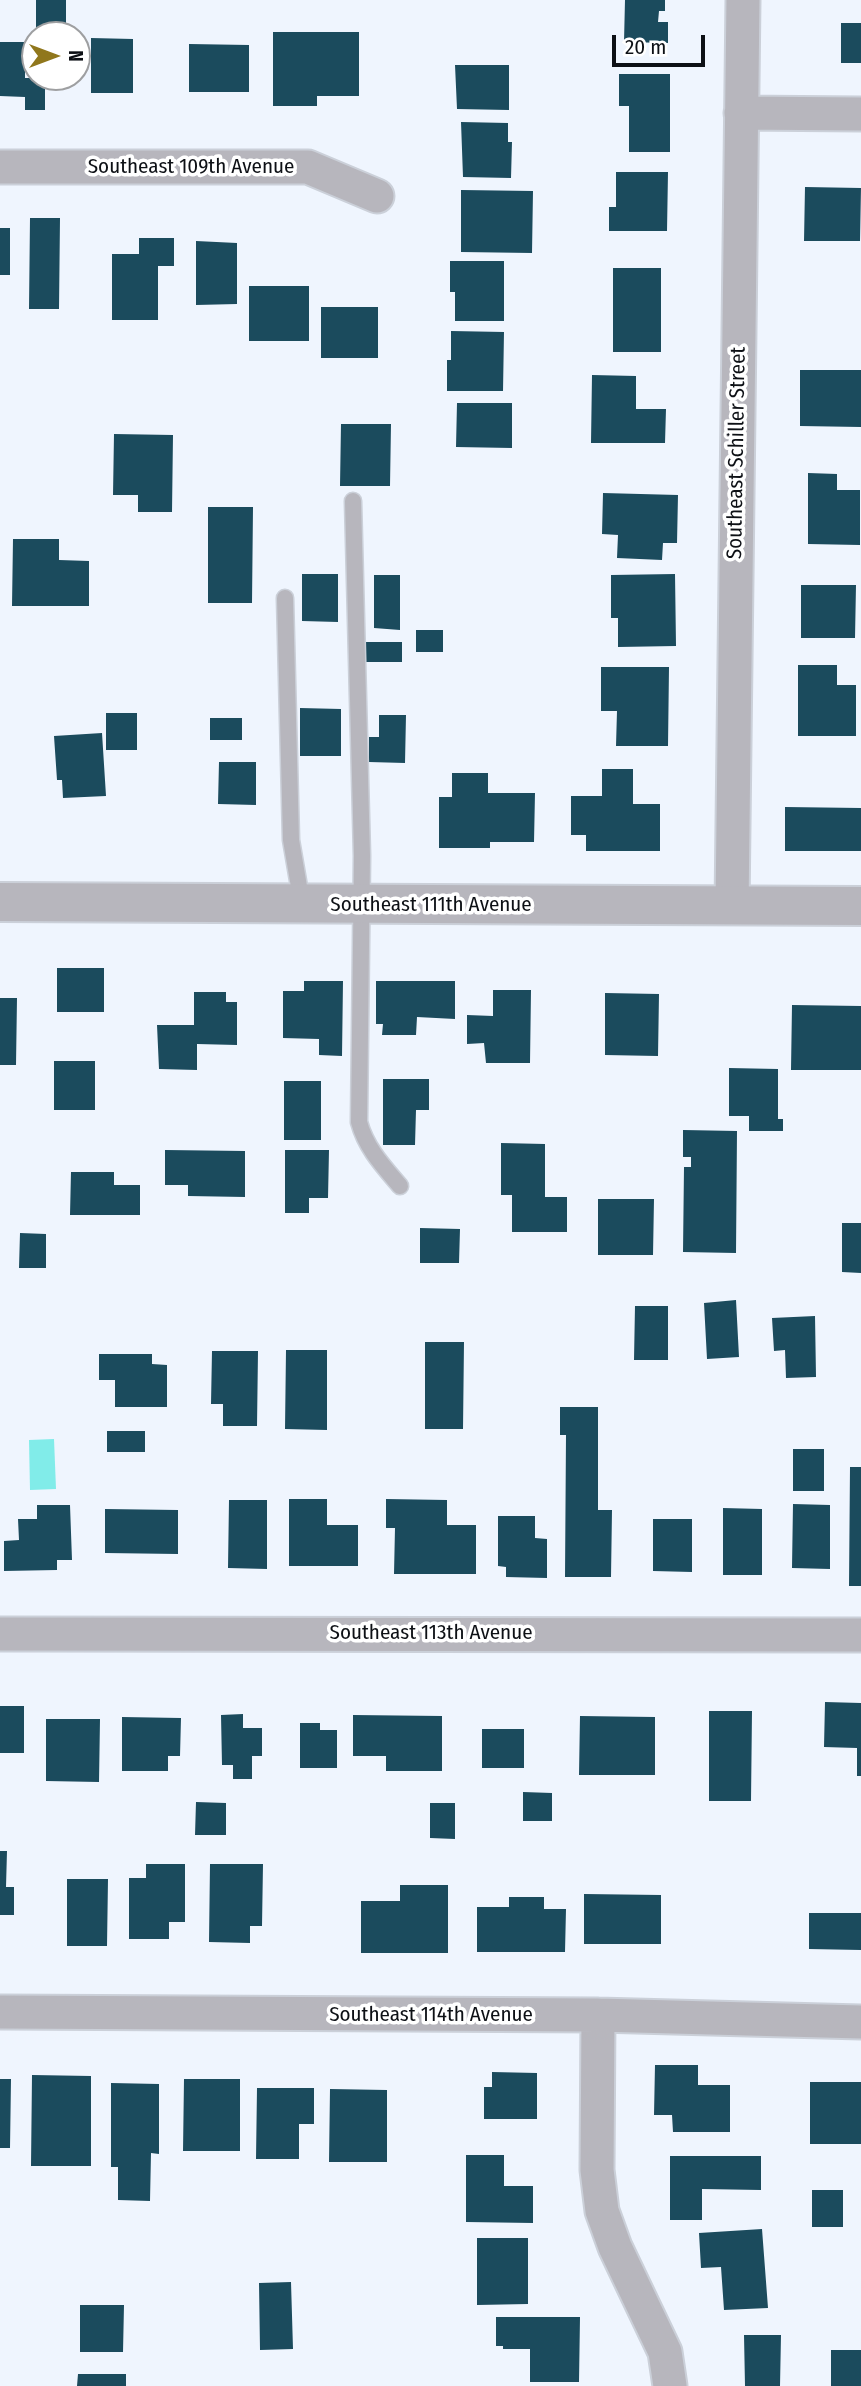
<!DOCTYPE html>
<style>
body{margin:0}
#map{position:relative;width:861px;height:2386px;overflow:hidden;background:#eff5fe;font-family:"Fira Sans Condensed",sans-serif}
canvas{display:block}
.north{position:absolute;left:21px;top:21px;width:70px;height:70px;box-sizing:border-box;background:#fff;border:2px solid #9e9fa1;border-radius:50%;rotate:90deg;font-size:19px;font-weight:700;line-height:28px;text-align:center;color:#0d1015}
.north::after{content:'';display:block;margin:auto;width:24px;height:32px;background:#90771c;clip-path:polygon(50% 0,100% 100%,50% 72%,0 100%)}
.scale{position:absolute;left:612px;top:35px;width:93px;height:32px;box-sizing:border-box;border:4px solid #0d1015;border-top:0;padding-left:9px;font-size:21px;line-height:24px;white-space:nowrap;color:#0d1015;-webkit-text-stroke:5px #fff;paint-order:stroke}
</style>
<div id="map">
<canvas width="861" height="2386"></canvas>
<div class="north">N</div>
<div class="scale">20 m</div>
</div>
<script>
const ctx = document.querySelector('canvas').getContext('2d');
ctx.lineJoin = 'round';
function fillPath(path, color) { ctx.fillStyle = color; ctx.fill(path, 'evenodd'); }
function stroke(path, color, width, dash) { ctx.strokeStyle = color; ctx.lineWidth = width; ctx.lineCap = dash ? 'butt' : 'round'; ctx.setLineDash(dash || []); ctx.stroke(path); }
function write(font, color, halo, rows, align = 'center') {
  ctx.font = font + ' "Fira Sans Condensed",sans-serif'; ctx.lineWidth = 7; ctx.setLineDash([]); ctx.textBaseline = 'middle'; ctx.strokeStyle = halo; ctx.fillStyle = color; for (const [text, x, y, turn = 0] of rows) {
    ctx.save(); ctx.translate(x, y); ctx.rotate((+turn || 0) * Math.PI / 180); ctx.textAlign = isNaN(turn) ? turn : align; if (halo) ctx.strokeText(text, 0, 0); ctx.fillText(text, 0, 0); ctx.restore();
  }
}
fillPath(new Path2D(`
 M54 1439 56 1489 30 1490 29 1440Z`), '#81ece9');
fillPath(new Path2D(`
 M36 0H66V35H36Z
 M625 0H665V11H659L658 22H668V43L624 42Z
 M841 23H861V63H841Z
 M273 32H359V96H317V106H273Z
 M91 38 133 39V93H91Z
 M0 42H25V78H45V110H25V97L0 96Z
 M189 44 249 45V92H189Z
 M455 65H509V110L457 109Z
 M619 74H670V152H629V106H619Z
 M461 122 508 123V142H512L511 178 463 177Z
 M616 172H668L667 231H609V207H616Z
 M805 187 861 188 860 241H804Z
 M461 190 533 191 532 253 461 252Z
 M30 218H60L59 309H29Z
 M0 228H10V275H0Z
 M139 238H174V266H158V320H112V254H139Z
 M196 241 237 243V304L196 305Z
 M450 261H504V321H455V292H450Z
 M613 268H661V352H613Z
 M249 286H309V341H249Z
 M321 307H378V358H321Z
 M451 331 504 332 503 391H447V360H451Z
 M800 370H861V427L800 426Z
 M592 375 636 376V409H666L665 443H591Z
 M457 403H512V448L456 447Z
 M341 424H391L390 486H340Z
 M114 434 173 435 172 512H138V495H113Z
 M808 473 837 474V490H860V545L808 544Z
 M603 493 678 495 677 543H663L662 560 617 558 618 535 602 534Z
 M208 507H253L252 603H208Z
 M13 539H59V560L89 561V606H12Z
 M302 574H338V622L302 621Z
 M675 574 676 646 618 647V618H611V575Z
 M374 575H400V630L374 628Z
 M801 585H856L855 638H801Z
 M416 630H443V652H416Z
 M365 642H402V662H365Z
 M798 665H837V685H856V736H798Z
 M601 667H669L668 746H616L617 711H601Z
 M300 708 341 709V756H300Z
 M106 713H137V750H106Z
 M379 715H406L405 763 369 762V737H379Z
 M210 718H242V740H210Z
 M102 733 106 796 63 798 62 780H57L54 736Z
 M219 762H256V805L218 804Z
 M602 769H633V804H660V851H586V835H571V796H602Z
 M452 773H488V793H535L534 842H490V848H439V797H452Z
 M785 807 861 808V851H785Z
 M57 968H104V1012H57Z
 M304 981H343L342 1056 319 1055V1039L283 1038V991H304Z
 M376 981H455V1019L417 1017 416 1035H382L383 1024H376Z
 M493 990H531L530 1063H486L484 1043 467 1044V1015L493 1016Z
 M194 992H226V1002H237V1045L197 1044V1070L159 1069 157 1025H194Z
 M605 993 659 994 658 1056 605 1055Z
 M0 998H17L16 1065H0Z
 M792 1005 861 1006V1070H791Z
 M54 1061H95V1110H54Z
 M729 1068 778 1069V1119H783V1131H749V1116H729Z
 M383 1079H429V1110H416L415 1145H383Z
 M284 1081H321V1140H284Z
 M683 1130 737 1131 736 1253 683 1252 684 1167H691V1157H683Z
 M501 1143 545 1144V1197H567V1232H512V1195H501Z
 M165 1150 245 1151V1197L188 1196V1185H165Z
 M285 1150H329L328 1198H309V1213H285Z
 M71 1172H114V1185H140V1215H70Z
 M598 1199H654L653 1255H598Z
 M842 1223H861V1273L842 1272Z
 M420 1228 460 1229 459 1263H420Z
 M20 1233 46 1234V1268H19Z
 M736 1300 739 1357 707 1359 704 1303Z
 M635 1306H668V1360H634Z
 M815 1316 816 1377 786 1378 785 1350 774 1351 772 1318Z
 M425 1342H464L463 1429H425Z
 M286 1350H327V1430L285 1429Z
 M212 1351H258L257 1426H223V1404H211Z
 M99 1354H152V1364L167 1365V1407H115V1380H99Z
 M560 1407H598V1510H612L611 1577H565L566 1435H560Z
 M107 1431H145V1452H107Z
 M793 1449H824V1491H793Z
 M850 1467H861V1586H849Z
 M289 1499H327V1525H358V1566H289Z
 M386 1499 447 1500V1525H476V1574H394L395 1528H386Z
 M229 1500H267V1569L228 1568Z
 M793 1504 830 1505V1569L792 1568Z
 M37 1505H70L72 1560H57V1570L4 1571V1541L19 1540 18 1519H37Z
 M723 1508 762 1509V1575H723Z
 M105 1509 178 1510V1554L105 1553Z
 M498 1516H535V1538L547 1539V1578L506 1577V1567L498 1566Z
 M653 1519H692V1572L653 1571Z
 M825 1702 861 1703V1776H857V1748L824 1747Z
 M0 1706H24V1753H0Z
 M709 1711H752L751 1801H709Z
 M243 1714V1728H262V1756H252V1779H233V1765H222L221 1715Z
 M353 1715 442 1716V1771H386V1756H353Z
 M580 1716 655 1717V1775H579Z
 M122 1717 181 1718 180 1756H168V1771H122Z
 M46 1719H100L99 1782 46 1781Z
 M300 1723H320V1730H337V1768H300Z
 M482 1729H524V1768H482Z
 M523 1792 552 1793V1821H523Z
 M196 1802 226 1803V1835H195Z
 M430 1803H455V1839L430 1838Z
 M0 1851H7L6 1887H14V1915H0Z
 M146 1864H185V1922H169V1939H129V1878H146Z
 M210 1864H263L262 1926H250V1943L209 1942Z
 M67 1879H108L107 1946H67Z
 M400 1885H448V1953H361V1901H400Z
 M584 1894 661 1895V1944H584Z
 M509 1897H544V1909H566L565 1952H477V1907H509Z
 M809 1913H861V1950L809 1949Z
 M655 2065H698V2085H730V2132H673L672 2115H654Z
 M492 2072 537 2073V2119H484V2087H492Z
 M32 2075 91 2076V2166H31Z
 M0 2079H11L10 2148H0Z
 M184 2079H240V2151H183Z
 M810 2082H861V2144H810Z
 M111 2083 159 2084V2154L151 2153 150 2201 118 2200V2167H111Z
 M257 2088H314V2124H299V2159H256Z
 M330 2089 387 2090V2162H329Z
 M466 2155H504V2186H533V2223L466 2222Z
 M670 2156H761V2190L702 2189V2220H670Z
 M812 2190H843V2227H812Z
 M762 2229 768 2308 724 2310 721 2267 701 2268 699 2233Z
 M477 2238H528V2304L477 2305Z
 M291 2282 293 2349 260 2350 259 2283Z
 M80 2305H124L123 2352H80Z
 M496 2317H580L579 2382H530V2349H503V2346H496Z
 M744 2335H781L780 2386H745Z
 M831 2350H861V2386H831Z
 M78 2374H126V2386H77Z`), '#1b4b5d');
const service = new Path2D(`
 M353 501 362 856 359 1122C366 1148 383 1166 400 1186
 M285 598 291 840 302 904`);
const minor = new Path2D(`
 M741 113 861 114
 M0 167H308L377 196
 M732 907 743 0
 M0 1634 861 1635
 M0 2012 598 2015 861 2022
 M598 2015 597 2170 602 2211 615 2247 665 2352 670 2386`);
const tertiary = new Path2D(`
 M0 902 861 906`);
stroke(service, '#cbd0d9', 19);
stroke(minor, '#cbd0d9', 37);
stroke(tertiary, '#cbd0d9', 42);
stroke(service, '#b7b6bd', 16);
stroke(minor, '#b7b6bd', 33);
stroke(tertiary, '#b7b6bd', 38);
write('21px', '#0d1015', '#fff', [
 ["Southeast 109th Avenue",191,167],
 ["Southeast Schiller Street",737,453,-89],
 ["Southeast 111th Avenue",431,905],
 ["Southeast 113th Avenue",431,1633],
 ["Southeast 114th Avenue",431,2015]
]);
</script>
